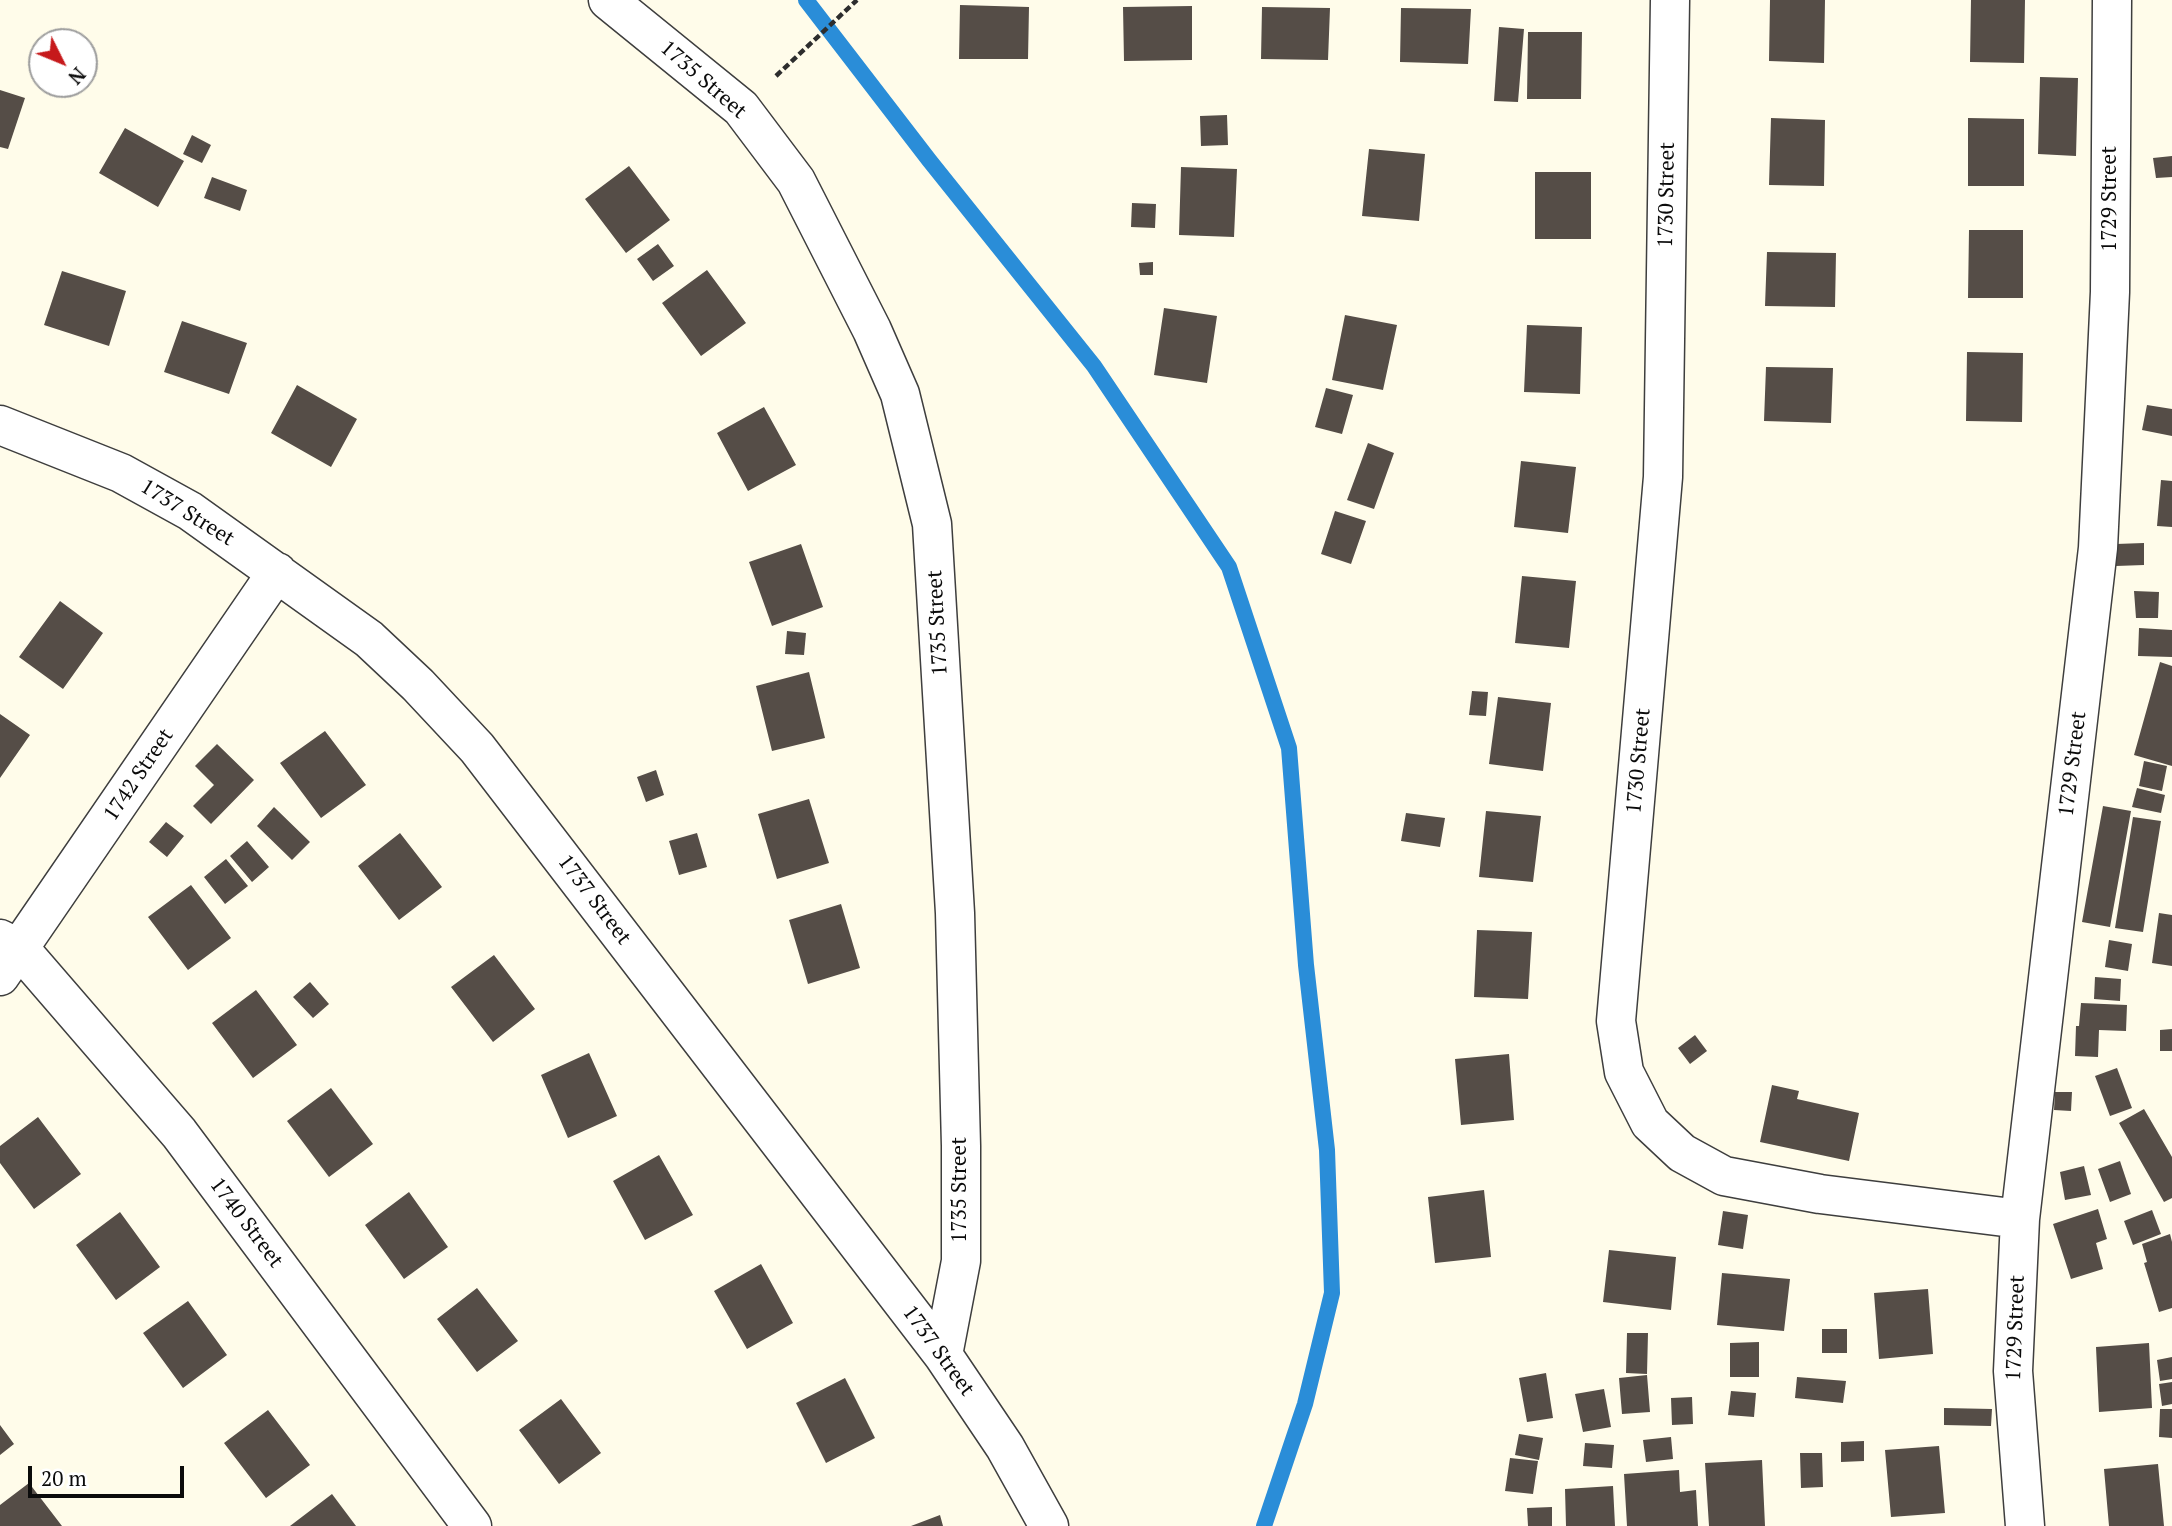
<!DOCTYPE html>
<style>
body{margin:0}
#map{position:relative;width:2172px;height:1526px;overflow:hidden;background:#fffcea;font-family:"PT Serif",serif}
canvas{display:block}
.north{position:absolute;left:28px;top:28px;width:70px;height:70px;box-sizing:border-box;background:#fff;border:2px solid #9d9d9d;border-radius:50%;rotate:133deg;font-size:19px;font-weight:700;line-height:28px;text-align:center;color:#0b0b0b}
.north::after{content:'';display:block;margin:auto;width:24px;height:32px;background:#c6191b;clip-path:polygon(50% 0,100% 100%,50% 72%,0 100%)}
.scale{position:absolute;left:28px;top:1466px;width:156px;height:32px;box-sizing:border-box;border:4px solid #0b0b0b;border-top:0;padding-left:9px;font-size:21px;line-height:24px;white-space:nowrap;color:#0b0b0b;-webkit-text-stroke:5px #fff;paint-order:stroke}
</style>
<div id="map">
<canvas width="2172" height="1526"></canvas>
<div class="north">N</div>
<div class="scale">20 m</div>
</div>
<script>
const ctx = document.querySelector('canvas').getContext('2d');
ctx.lineJoin = 'round';
function stroke(path, color, width, dash) { ctx.strokeStyle = color; ctx.lineWidth = width; ctx.lineCap = dash ? 'butt' : 'round'; ctx.setLineDash(dash || []); ctx.stroke(path); }
function fillPath(path, color) { ctx.fillStyle = color; ctx.fill(path, 'evenodd'); }
function write(font, color, halo, rows, align = 'center') {
  ctx.font = font + ' "PT Serif",serif'; ctx.lineWidth = 7; ctx.setLineDash([]); ctx.textBaseline = 'middle'; ctx.strokeStyle = halo; ctx.fillStyle = color; for (const [text, x, y, turn = 0] of rows) {
    ctx.save(); ctx.translate(x, y); ctx.rotate((+turn || 0) * Math.PI / 180); ctx.textAlign = isNaN(turn) ? turn : align; if (halo) ctx.strokeText(text, 0, 0); ctx.fillText(text, 0, 0); ctx.restore();
  }
}
stroke(new Path2D(`
 M806 0 929 160 1094 366 1229 567 1289 748 1306 965 1327 1150 1332 1293 1305 1404 1264 1526`), '#2a8dd8', 16);
fillPath(new Path2D(`
 M1770 0H1825L1824 63 1769 61Z
 M1971 0H2025L2024 63 1970 62Z
 M960 5 1029 7 1028 59H959Z
 M1192 6V60L1124 61 1123 7Z
 M1262 7 1330 8 1328 60 1261 59Z
 M1401 8 1471 9 1468 64 1400 62Z
 M1499 27 1524 29 1518 102 1494 101Z
 M1528 32H1582L1581 99H1527Z
 M2040 77 2078 78 2076 156 2038 154Z
 M0 90 25 98 8 149 0 147Z
 M1227 115 1228 145 1201 146 1200 116Z
 M1771 118 1825 120 1824 186 1769 185Z
 M1968 118 2024 119V186H1968Z
 M125 128 184 161 158 207 99 173Z
 M192 135 211 145 202 163 183 154Z
 M1369 149 1425 154 1419 221 1362 216Z
 M2172 156V177L2156 178 2153 158Z
 M629 166 670 220 626 253 585 199Z
 M1181 167 1237 169 1234 237 1179 235Z
 M1535 172H1591V239H1535Z
 M212 177 247 190 240 211 204 198Z
 M1132 203 1156 204 1155 228 1131 227Z
 M1969 230H2023V298H1968Z
 M658 244 674 266 653 281 637 259Z
 M1767 252 1836 253 1835 307 1765 306Z
 M1153 262V275H1140L1139 263Z
 M707 270 746 323 701 356 662 303Z
 M62 271 126 291 109 346 44 325Z
 M1164 308 1217 316 1207 383 1154 375Z
 M1345 315 1397 325 1383 390 1332 380Z
 M182 321 247 343 229 394 164 372Z
 M1527 325 1582 327 1580 394 1524 392Z
 M1967 352 2023 353 2022 422 1966 421Z
 M1766 367 1833 368 1831 423 1764 421Z
 M297 385 357 419 331 467 271 433Z
 M1326 388 1353 395 1342 434 1315 427Z
 M2147 405 2172 409V436L2142 430Z
 M764 407 796 465 748 491 717 433Z
 M1368 443 1394 453 1374 509 1347 500Z
 M1521 461 1576 467 1568 533 1514 527Z
 M2161 480 2172 481V527L2157 526Z
 M1335 511 1366 521 1351 564 1321 554Z
 M2144 543V565L2116 566V544Z
 M801 544 823 607 772 626 749 562Z
 M1522 576 1576 581 1569 648 1515 643Z
 M2134 591 2159 592 2158 618H2136Z
 M60 601 103 633 63 689 19 657Z
 M2139 628 2172 630V657L2138 656Z
 M787 631 806 633 804 655 785 654Z
 M2160 662 2172 666V766L2134 755Z
 M809 672 825 738 772 751 756 686Z
 M1472 691 1488 692 1486 716 1469 715Z
 M1498 697 1551 703 1543 771 1489 764Z
 M0 714 30 735 0 778Z
 M325 731 366 785 321 818 280 763Z
 M217 744 254 780 211 824 193 806 214 785 195 766Z
 M2144 761 2167 766 2162 791 2139 786Z
 M656 770 664 795 646 802 637 777Z
 M2137 788 2165 795 2161 813 2132 807Z
 M809 799 829 863 777 879 758 814Z
 M2103 806 2131 811 2110 927 2082 922Z
 M274 807 310 842 292 860 257 826Z
 M1486 811 1541 816 1533 882 1479 877Z
 M1406 813 1445 818 1440 847 1401 841Z
 M2133 817 2161 821 2143 932 2115 928Z
 M166 822 184 836 167 857 149 842Z
 M400 833 442 887 399 920 358 866Z
 M697 833 707 867 679 875 669 841Z
 M247 841 269 867 252 882 230 856Z
 M226 859 248 886 225 904 204 877Z
 M191 885 231 938 188 970 148 917Z
 M841 904 860 968 808 984 789 920Z
 M2159 913 2172 915V966L2152 963Z
 M1477 930 1532 932 1528 999 1474 997Z
 M2109 940 2132 944 2128 971 2105 967Z
 M494 955 535 1009 493 1042 451 987Z
 M2095 977 2121 979 2120 1001 2094 999Z
 M310 982 329 1004 313 1018 293 997Z
 M256 990 297 1045 253 1078 212 1023Z
 M2081 1003 2127 1005 2126 1031 2099 1030 2098 1057 2075 1056 2076 1026H2079Z
 M2172 1029V1051H2160V1030Z
 M1695 1035 1707 1051 1690 1064 1678 1048Z
 M589 1053 617 1116 568 1138 541 1075Z
 M1509 1054 1514 1120 1461 1125 1455 1059Z
 M2117 1068 2132 1108 2110 1116 2095 1076Z
 M1772 1085 1799 1091 1797 1099 1859 1113 1849 1161 1760 1142Z
 M331 1088 373 1144 329 1177 287 1121Z
 M2055 1092H2072L2071 1111 2054 1110Z
 M2144 1109 2172 1157V1198L2164 1202 2119 1123Z
 M38 1117 81 1174 34 1209 0 1163V1146Z
 M659 1155 693 1215 645 1240 613 1181Z
 M2120 1161 2131 1194 2110 1202 2098 1169Z
 M2084 1166 2091 1195 2065 1200 2060 1172Z
 M1484 1190 1491 1257 1435 1263 1428 1197Z
 M409 1192 448 1247 404 1279 365 1225Z
 M2098 1209 2107 1239 2096 1243 2103 1269 2071 1279 2053 1224Z
 M2152 1210 2161 1234 2133 1245 2124 1221Z
 M1723 1211 1748 1215 1743 1249 1718 1245Z
 M120 1212 160 1267 116 1300 76 1245Z
 M2170 1234 2172 1242V1308L2159 1312 2144 1263 2147 1262 2142 1244Z
 M1609 1250 1676 1257 1671 1310 1603 1302Z
 M761 1264 793 1323 747 1349 714 1291Z
 M1722 1273 1790 1279 1784 1331 1717 1325Z
 M477 1288 518 1341 477 1372 437 1319Z
 M1928 1289 1933 1354 1879 1359 1874 1293Z
 M188 1301 227 1355 183 1388 143 1333Z
 M1822 1329H1847V1353H1822Z
 M1627 1333H1648L1647 1374 1626 1373Z
 M1759 1342V1377H1730V1343Z
 M2149 1343 2152 1408 2099 1412 2096 1347Z
 M2172 1357V1379L2160 1381 2157 1360Z
 M1546 1373 1553 1418 1527 1422 1519 1378Z
 M1647 1375 1650 1412 1622 1414 1619 1378Z
 M1797 1377 1846 1381 1843 1403 1795 1398Z
 M845 1378 875 1438 826 1463 796 1403Z
 M2172 1382V1404L2162 1406 2159 1384Z
 M1604 1389 1611 1427 1583 1432 1575 1394Z
 M1731 1391 1756 1393 1754 1417 1728 1415Z
 M1692 1397 1693 1424 1672 1425 1671 1398Z
 M561 1399 601 1453 559 1484 519 1430Z
 M1944 1408 1992 1409 1991 1426 1944 1425Z
 M2160 1409H2172V1438L2159 1437Z
 M268 1410 310 1465 266 1498 224 1443Z
 M0 1425 14 1444 0 1455Z
 M1519 1434 1543 1438 1539 1460 1515 1455Z
 M1671 1437 1673 1459 1646 1462 1643 1440Z
 M1864 1441V1461L1841 1462V1442Z
 M1585 1443 1614 1445 1612 1468 1583 1466Z
 M1939 1446 1945 1513 1891 1517 1885 1450Z
 M1800 1453H1822L1823 1487 1801 1488Z
 M1510 1458 1538 1461 1533 1494 1505 1491Z
 M1762 1460 1765 1526H1709L1705 1463Z
 M2158 1464 2164 1526H2109L2104 1469Z
 M1679 1470 1680 1492 1696 1490 1698 1526H1627L1624 1474Z
 M29 1483 62 1526H0V1505Z
 M1613 1486 1615 1526H1566L1565 1489Z
 M332 1494 356 1526H290Z
 M1552 1507V1526H1528L1527 1508Z
 M940 1515 943 1526H911Z`), '#554d47');
const minor = new Path2D(`
 M608 0 741 108 796 181 872 330 900 394 932 524 955 913 961 1146V1261L943 1355
 M1670 0 1663 477 1616 1021 1624 1072 1650 1123 1682 1153 1724 1176 1820 1194 2020 1219
 M0 425 121 473 190 511 369 639 418 685 477 748 943 1355 1005 1447 1049 1526
 M0 939 20 949 179 1133 472 1526
 M0 976 277 572
 M2025 1526 2013 1371 2020 1219 2098 548 2110 292 2112 0`);
stroke(minor, '#3e3e3e', 41);
stroke(new Path2D(`
 M776 76 857 0`), '#2d2d2d', 4.5, [7, 3.5]);
stroke(minor, '#fff', 38);
write('21px', '#0b0b0b', '#fff', [
 ["1735 Street",703,80,41],
 ["1730 Street",1667,195,-89],
 ["1729 Street",2110,199,-90],
 ["1737 Street",187,513,32],
 ["1735 Street",938,623,-93],
 ["1730 Street",1639,761,-85],
 ["1729 Street",2073,764,-83],
 ["1742 Street",139,775,-56],
 ["1737 Street",594,900,53],
 ["1735 Street",960,1190,-90],
 ["1740 Street",246,1223,53],
 ["1729 Street",2016,1328,-88],
 ["1737 Street",938,1351,54]
]);
</script>
